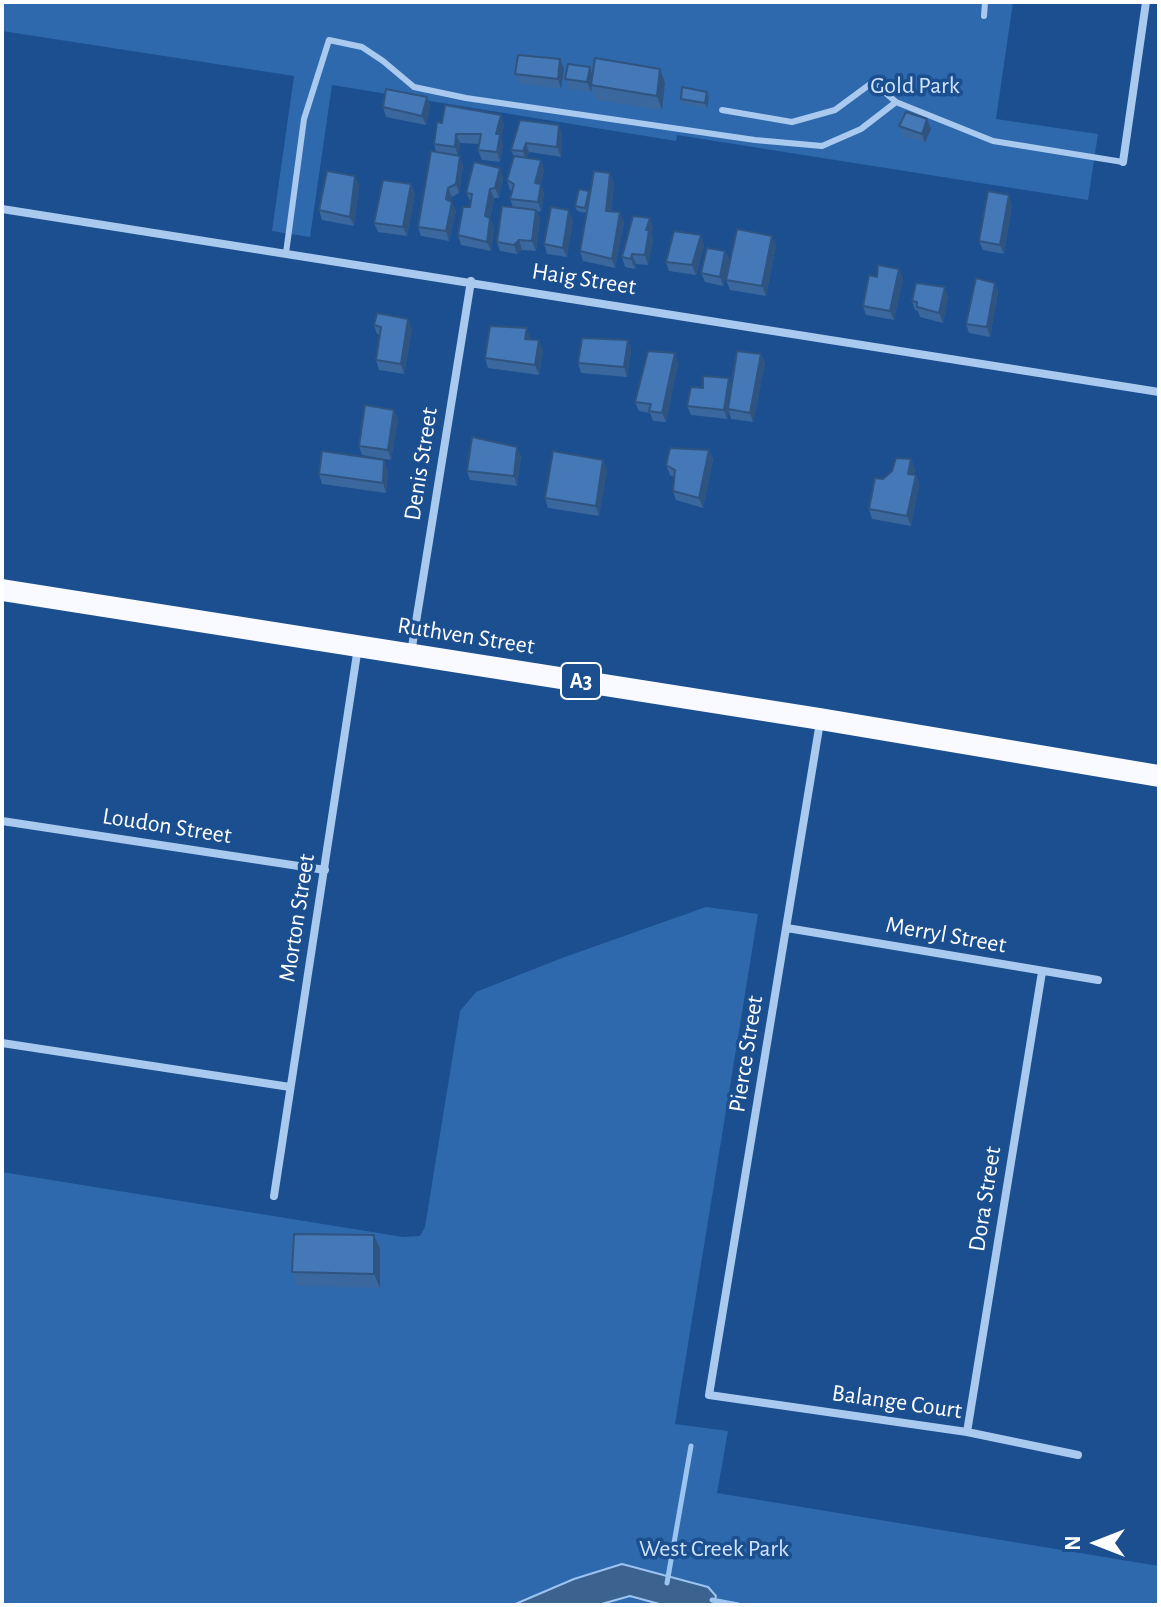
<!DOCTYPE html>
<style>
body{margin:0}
#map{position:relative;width:1161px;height:1607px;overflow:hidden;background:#1b4f8f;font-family:"Alegreya Sans",sans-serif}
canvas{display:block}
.frame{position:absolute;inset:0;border:4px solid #fff;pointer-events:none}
.north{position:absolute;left:1057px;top:1503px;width:80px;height:80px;-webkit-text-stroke:6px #1b4f8f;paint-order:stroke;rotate:270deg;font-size:22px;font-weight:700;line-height:32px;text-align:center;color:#fff}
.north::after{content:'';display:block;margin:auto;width:28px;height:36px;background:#fff;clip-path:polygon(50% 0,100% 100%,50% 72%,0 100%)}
</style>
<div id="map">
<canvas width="1161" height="1607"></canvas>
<div class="frame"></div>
<div class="north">N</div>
</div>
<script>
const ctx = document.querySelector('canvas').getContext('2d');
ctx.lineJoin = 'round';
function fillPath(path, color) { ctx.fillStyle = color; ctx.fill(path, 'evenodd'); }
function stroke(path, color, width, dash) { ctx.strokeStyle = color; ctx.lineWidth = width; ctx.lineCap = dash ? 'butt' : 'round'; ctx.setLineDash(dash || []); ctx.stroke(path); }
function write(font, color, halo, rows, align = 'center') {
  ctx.font = font + ' "Alegreya Sans",sans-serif'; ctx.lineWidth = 7; ctx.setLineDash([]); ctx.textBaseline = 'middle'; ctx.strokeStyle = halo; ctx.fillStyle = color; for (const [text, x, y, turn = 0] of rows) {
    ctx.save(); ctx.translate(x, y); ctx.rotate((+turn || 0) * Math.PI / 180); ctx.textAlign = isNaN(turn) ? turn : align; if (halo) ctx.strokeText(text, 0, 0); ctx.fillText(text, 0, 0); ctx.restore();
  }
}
fillPath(new Path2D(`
 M2 2H1013L996 119 1098 134 1088 200 677 135 676 141 332 85 310 237 272 231 294 76 2 31Z
 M706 907 758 914 675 1424 728 1431 717 1493 1159 1566V1605H2V1172L403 1237 420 1236 425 1227 460 1011 476 992 562 958Z`), '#2e69ad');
const water = new Path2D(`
 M622 1564 708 1587 716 1596 713 1605H663L630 1596 598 1605H513L574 1579Z`);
fillPath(water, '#3c6290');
stroke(water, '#9cc4f0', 2);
stroke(new Path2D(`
 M667 1583 691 1446
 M712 1600 738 1605`), '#9cc4f0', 5);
stroke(new Path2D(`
 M984 16 985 2
 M722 110 792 122 835 110 873 82 896 102 993 141 1123 162
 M286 253 304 119 329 40 362 47 383 61 414 87 466 98 755 140 822 146 861 129 896 102`), '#a9c9ee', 6);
stroke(new Path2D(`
 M1123 162 1146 2
 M2 209 1159 392
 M411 653 471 281
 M820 722 709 1395 967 1432 1078 1455
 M2 821 325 870
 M787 928 1098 980
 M2 1043 290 1087
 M274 1196 358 647
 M967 1432 1042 972`), '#a9c9ee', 8);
stroke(new Path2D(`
 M2 590 820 719 1159 776`), '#f8faff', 22);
fillPath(new Path2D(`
 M560 59 564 69 561 89 518 83 515 74Z
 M660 69 665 83 662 110 596 100 591 87V92L569 89 565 79 592 74Z
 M707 92 709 97 707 108 683 104 681 99Z
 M427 97 430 106 426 125 386 117 383 107Z
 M520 120 562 134 561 157 529 152 527 158 541 160 544 170 541 184 544 194 541 212 537 211 540 220 536 251 522 250 517 254 500 251 497 242 513 207 510 199 512 191 510 190 507 180 514 156 511 150Z
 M442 123 504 124 501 138 503 144 500 162 482 160 478 150 479 144 460 143 458 156H460L463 166 459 193 452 197 451 201 456 211 449 241 421 236 418 227 436 152 434 144Z
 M899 126 931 129 925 143 903 136Z
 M610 173 614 183 611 212 624 222 615 268 583 261 580 251 586 213 577 211 575 206 589 191 590 194Z
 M503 177 499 198H494L490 218 494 228 491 251 461 245 458 235 471 202 466 193Z
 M411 184 415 194 407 236 378 232 374 223Z
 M359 185 354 226 322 220 319 210Z
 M1012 205 1004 254 983 250 979 241Z
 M573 220 567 257 547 254 544 244Z
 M653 227 651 234 653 240 648 265 636 264 635 269 625 267 622 257Z
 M704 245 696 275 669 271 666 262Z
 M776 245 766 296 730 290 726 280Z
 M725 251 729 260 723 286 705 282 701 273Z
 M877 277 903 278 894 320 866 315 863 306Z
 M995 283 998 292 990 337 969 333 966 324Z
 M948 297 943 323 920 317 918 311 915 310 912 301Z
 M374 325 412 329 404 374 379 370 376 360 380 335 377 334Z
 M527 328 530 340 543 350 539 375 488 368 485 358Z
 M628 340 631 350 627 377 581 373 578 363Z
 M761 354 765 363 753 422 731 419 729 412 727 419 691 415 687 406 703 388 729 378 731 386Z
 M678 363 666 422 653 421 650 413 639 411 635 402Z
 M398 419 391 460 362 455 359 446Z
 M709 450 713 459 703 508 676 500 673 491 674 477 670 475 666 465Z
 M521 456 517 486 470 480 467 471Z
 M911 459 915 469 914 475H916L919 484 911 526 872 519 869 509Z
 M388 470 386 493 322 484 319 474Z
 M607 470 599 516 548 508 545 498Z
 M374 1235 380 1249V1288L297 1286 292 1272Z`), '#3a679d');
fillPath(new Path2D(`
 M560 59 564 69 561 89 558 79Z
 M590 67 593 77 591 92 587 82Z
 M660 69 665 83 662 110 657 96Z
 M707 92 709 97 707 108 705 103Z
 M427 97 430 106 426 125 422 116Z
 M501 115 504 124 501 138 503 144 500 162 497 152 496 134Z
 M927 119 931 129 925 143 922 134Z
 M559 125 562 134 561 157 557 147Z
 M456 134 460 143 458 156 455 147Z
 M526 143 529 152 526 161 523 151Z
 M460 156 463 166 459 193 456 184Z
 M541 160 544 170 539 192 535 183Z
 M500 168 503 177 499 198 495 188Z
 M610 173 614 183 610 221 606 211Z
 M355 176 359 185 354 226 350 217Z
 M411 184 415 194 407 236 403 227Z
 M541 184 544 194 541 212 538 202Z
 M448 188 452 197 450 209 446 199Z
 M490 189 494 198 488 226 485 216Z
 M1009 195 1012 205 1004 254 1000 245Z
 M452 202 456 211 449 241 446 231Z
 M536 210 540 220 536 251 532 241Z
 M569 210 573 220 567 257 563 248Z
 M620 212 624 222 615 268 612 259Z
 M490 218 494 228 491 251 487 242Z
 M650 218 653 227 651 234 653 240 648 265 645 255 646 230Z
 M701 235 704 245 696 275 692 265Z
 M772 236 776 245 766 296 762 286Z
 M519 240 522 250 517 254 514 245Z
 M725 251 729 260 723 286 720 277Z
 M632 254 636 264 635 269 631 259Z
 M899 269 903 278 894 320 890 311Z
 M995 283 998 292 990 337 987 327Z
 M945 287 948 297 943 323 939 313Z
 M408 319 412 329 404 374 401 364Z
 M527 328 530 338 529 349 525 339Z
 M539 340 543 350 539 375 535 365Z
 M628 340 631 350 627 377 624 367Z
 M675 353 678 363 666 422 662 413Z
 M761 354 765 363 753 422 750 413Z
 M729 378 732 388 728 409 729 412 727 419 724 410Z
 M394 410 398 419 391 460 388 450Z
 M517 447 521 456 517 486 514 476Z
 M709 450 713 459 703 508 699 498Z
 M911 459 915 469 912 483 908 474Z
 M384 460 388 470 386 493 383 483Z
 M603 460 607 470 599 516 596 506Z
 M916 475 919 484 911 526 907 516Z
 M374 1235 380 1249V1288L374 1274Z`), '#305480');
const building = new Path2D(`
 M518 55 560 59 558 79 515 74Z
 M595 58 660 69 657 96 591 85Z
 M568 64 590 67 587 82 565 79Z
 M682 87 707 92 705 103 681 99Z
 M386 89 427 97 422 116 383 107Z
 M445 105 501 115 496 134H500L497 152 478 150 481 134H456L455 147 434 144 437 122 442 123Z
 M906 112 927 119 922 134 899 126Z
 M520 120 559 125 557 147 526 143 523 151 511 150Z
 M431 151 460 156 456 184 448 188 446 199 452 202 446 231 418 227Z
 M514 156 541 160 535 183 541 184 538 202 510 199 514 184 507 180Z
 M474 162 500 168 495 188 490 189 485 216 490 218 487 242 458 235 463 207H470L472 194 466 193Z
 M327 171 355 176 350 217 319 210Z
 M594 171 610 173 606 211 620 212 612 259 580 251Z
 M383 180 411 184 403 227 374 223Z
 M579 189 589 191 585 208 575 206Z
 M988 191 1009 195 1000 245 979 241Z
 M502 206 536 210 532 241 519 240 514 245 497 242Z
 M551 207 569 210 563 248 544 244Z
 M633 216 650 218 646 230H649L645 255 632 254 631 259 622 257Z
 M737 229 772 236 762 286 726 280Z
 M674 231 701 235 692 265 666 262Z
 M707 248 725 251 720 277 701 273Z
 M878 265 899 269 890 311 863 306 869 275 877 277Z
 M976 278 995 283 987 327 966 324Z
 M916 283 945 287 939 313 917 307V302L912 301Z
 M377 313 408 319 401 364 376 360 381 327 374 325Z
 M490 326 527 328 525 339 539 340 535 365 485 358Z
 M582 338 628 340 624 367 578 363Z
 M648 351 675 353 662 413 649 411 651 404 635 402Z
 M737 351 761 354 750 413 728 409Z
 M703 376 729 378 724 410 687 406 691 387 703 388Z
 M365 405 394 410 388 450 359 446Z
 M472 437 517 447 514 476 467 471Z
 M670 448 709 450 699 498 673 491 675 470 666 465Z
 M322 451 384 460 383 483 319 474Z
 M553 451 603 460 596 506 545 498Z
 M896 458 911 459 908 474 916 475 907 516 869 509 875 478 883 479 892 471Z
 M294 1234 374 1235V1274L292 1272Z`);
fillPath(building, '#4478b7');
stroke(building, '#305480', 2);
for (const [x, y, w] of [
 [581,681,40]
]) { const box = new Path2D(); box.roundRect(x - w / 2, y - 18, w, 36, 6); ctx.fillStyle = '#1b4f8f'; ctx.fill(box); stroke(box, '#fff', 2); }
write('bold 22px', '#fff', null, [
 ["A3",581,681]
]);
write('24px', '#cfe3fa', '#1b4f8f', [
 ["Gold Park",915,86],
 ["West Creek Park",714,1549]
]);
write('24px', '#fff', '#1b4f8f', [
 ["Haig Street",584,279,9],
 ["Denis Street",421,464,-81],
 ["Ruthven Street",466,636,9],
 ["Loudon Street",167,826,9],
 ["Morton Street",297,918,-81],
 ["Merryl Street",946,935,10],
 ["Pierce Street",746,1054,-81],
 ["Dora Street",985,1199,-81],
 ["Balange Court",897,1402,8]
]);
</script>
